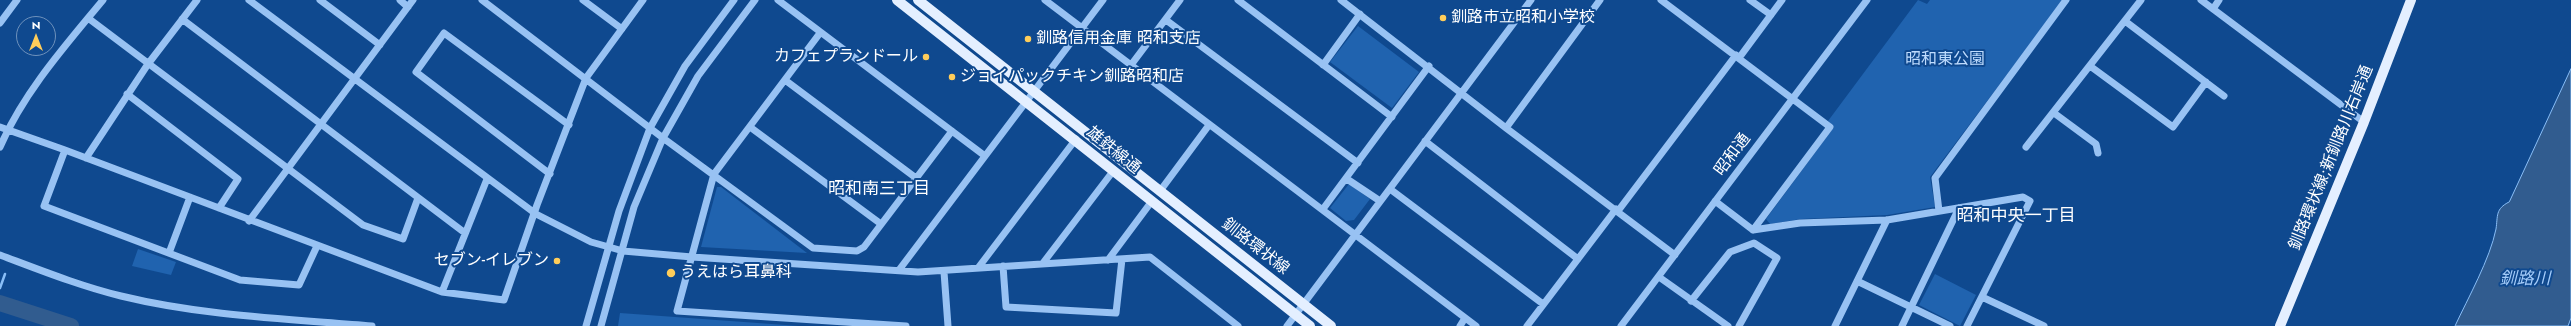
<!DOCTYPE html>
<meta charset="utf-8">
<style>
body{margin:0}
#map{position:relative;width:2571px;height:326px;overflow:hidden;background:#0f498f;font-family:Jost,sans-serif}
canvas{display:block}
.north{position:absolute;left:16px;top:16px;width:40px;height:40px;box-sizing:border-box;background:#0f498f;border:1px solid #6f92bc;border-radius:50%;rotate:0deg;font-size:11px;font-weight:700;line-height:16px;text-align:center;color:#fff}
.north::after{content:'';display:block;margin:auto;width:14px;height:18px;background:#ffcd5a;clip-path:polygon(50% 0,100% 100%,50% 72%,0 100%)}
</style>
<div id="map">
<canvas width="2571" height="326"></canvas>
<div class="north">N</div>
</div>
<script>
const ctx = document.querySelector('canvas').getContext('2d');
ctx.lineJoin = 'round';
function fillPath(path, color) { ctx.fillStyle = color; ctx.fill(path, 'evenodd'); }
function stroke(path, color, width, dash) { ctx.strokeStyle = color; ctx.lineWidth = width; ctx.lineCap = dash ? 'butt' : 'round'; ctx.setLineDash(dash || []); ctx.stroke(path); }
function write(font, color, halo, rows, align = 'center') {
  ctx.font = font + ' Jost,"Noto Sans JP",sans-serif'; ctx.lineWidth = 4; ctx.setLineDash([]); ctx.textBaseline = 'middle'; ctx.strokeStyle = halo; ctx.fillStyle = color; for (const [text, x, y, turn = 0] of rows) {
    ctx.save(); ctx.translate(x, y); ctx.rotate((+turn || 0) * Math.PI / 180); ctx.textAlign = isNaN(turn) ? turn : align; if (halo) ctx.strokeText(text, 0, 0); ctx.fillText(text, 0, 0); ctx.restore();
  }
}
fillPath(new Path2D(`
 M1918 0 1927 4 1930 0H2063L1930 177 1935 207 1887 215 1801 219 1770 224 1766 219 1834 127 1828 121Z
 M1358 26 1419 72 1392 108 1330 62Z
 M1349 184 1370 199 1354 220 1346 221 1330 208Z
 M717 187H721L807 253 701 247Z
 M138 249 176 262 171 275 132 266Z
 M1935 274 1976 295 1960 326 1919 305Z
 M620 313 799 326H618Z`), '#2063af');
const water = new Path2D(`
 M2571 69V318L2568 326H2455C2468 298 2490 259 2496 229 2498 216 2495 209 2509 202Z`);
fillPath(water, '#315c8f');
stroke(water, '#89bef7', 1);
stroke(new Path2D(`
 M0 288 5 274`), '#89bef7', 2.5);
stroke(new Path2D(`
 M0 303 71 326`), '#315c8f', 16);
stroke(new Path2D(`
 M249 0 536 214 591 242 609 247 623 251 692 257 918 272 1150 257 1238 326
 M320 0 380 45
 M400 0 408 7
 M482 0 663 138 813 248 857 251 864 247 952 131
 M583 0 622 29
 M778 0 985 156
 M1045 0 1476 326
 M1238 0 1392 117
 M1341 0 1506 128 1675 255
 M1661 0 1830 127 1753 230 1715 201
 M1750 0 1771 15
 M2201 0 2364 122
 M2213 9 2219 0
 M88 18 363 225 403 239 418 198
 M182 19 465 233
 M1166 20 1358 163
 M2125 21 2224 96
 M0 23 17 0
 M820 33 714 174 677 311 906 326
 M1739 58 1782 0
 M1131 65 1180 0
 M1323 65 1360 14
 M2090 66 2173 127 2206 82
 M785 80 916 178
 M127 94 238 179 219 208
 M2054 113 2096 144 2098 153
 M0 127 65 150 442 292 504 300 537 205 586 78 643 0
 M750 127 881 224
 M1506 128 1600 0
 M1425 141 1578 259
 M0 147C24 92 65 46 103 0
 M2026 147 2141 0
 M65 150 44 206 240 280 299 285 317 246
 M86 158 148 64 197 0
 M550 174 416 72 444 33 569 125
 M1347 179 1380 201
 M1390 189 1543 304
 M1160 191 1209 125
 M1323 209 1429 66
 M1618 211 1736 55
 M1939 211 1935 178 2066 0
 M249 221 413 0
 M1753 230 1800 223 1887 220 2023 197 2030 201 1967 326
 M169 253 190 197
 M0 255C40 270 80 286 121 296 203 316 288 319 372 326
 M1108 260 1152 201
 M1043 263 1114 170
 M1003 266 1006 307 1116 313 1122 259
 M978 268 1076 139
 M899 270 1103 0
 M944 272 948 326
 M1659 277 1728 326
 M1857 281 1950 326
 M442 292 487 179
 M1982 297 2044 326
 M1691 301 1730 252 1754 243 1777 258 1739 326
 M586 326 619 211 650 128 685 66 734 0
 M601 326 634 207 663 138 698 76 755 0
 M1287 326 1531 0
 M1460 326 1465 318
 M1527 326 1616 209
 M1621 326 1867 0
 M1835 326 1887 220
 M1902 326 1959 208`), '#98c2f3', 7);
stroke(new Path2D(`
 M897 0 1310 326
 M918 0 1331 326
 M2280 326 2364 122 2411 0`), '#e4efff', 10);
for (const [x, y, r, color] of [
 [1443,18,4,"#ffcd5a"],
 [1028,39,4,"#ffcd5a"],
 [926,57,4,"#ffcd5a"],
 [952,77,4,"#ffcd5a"],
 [557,261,4,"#ffcd5a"],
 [671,273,5,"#ffcd5a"]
]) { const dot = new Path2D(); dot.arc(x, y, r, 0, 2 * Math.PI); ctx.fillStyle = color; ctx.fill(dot); stroke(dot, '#0f498f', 1.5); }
write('16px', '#fff', '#0f498f', [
 ["釧路市立昭和小学校",1451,18],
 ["釧路信用金庫 昭和支店",1036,39],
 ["カフェプランドール",918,57,"right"],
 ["ジョイパックチキン釧路昭和店",960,77],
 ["セブン-イレブン",549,261,"right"],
 ["うえはら耳鼻科",680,273]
], 'left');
write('16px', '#bfdcfe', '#0f498f', [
 ["昭和東公園",1945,60]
]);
write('16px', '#fff', '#0f498f', [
 ["雄鉄線通",1113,151,39],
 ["昭和通",1733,155,-53],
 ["釧路環状線;新釧路川右岸通",2332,158,-68],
 ["釧路環状線",1255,247,38]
]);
write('17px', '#fff', '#0f498f', [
 ["昭和南三丁目",879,190],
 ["昭和中央一丁目",2016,217]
]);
write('italic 17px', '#a4ccfa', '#0f498f', [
 ["釧路川",2525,280]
]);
</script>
